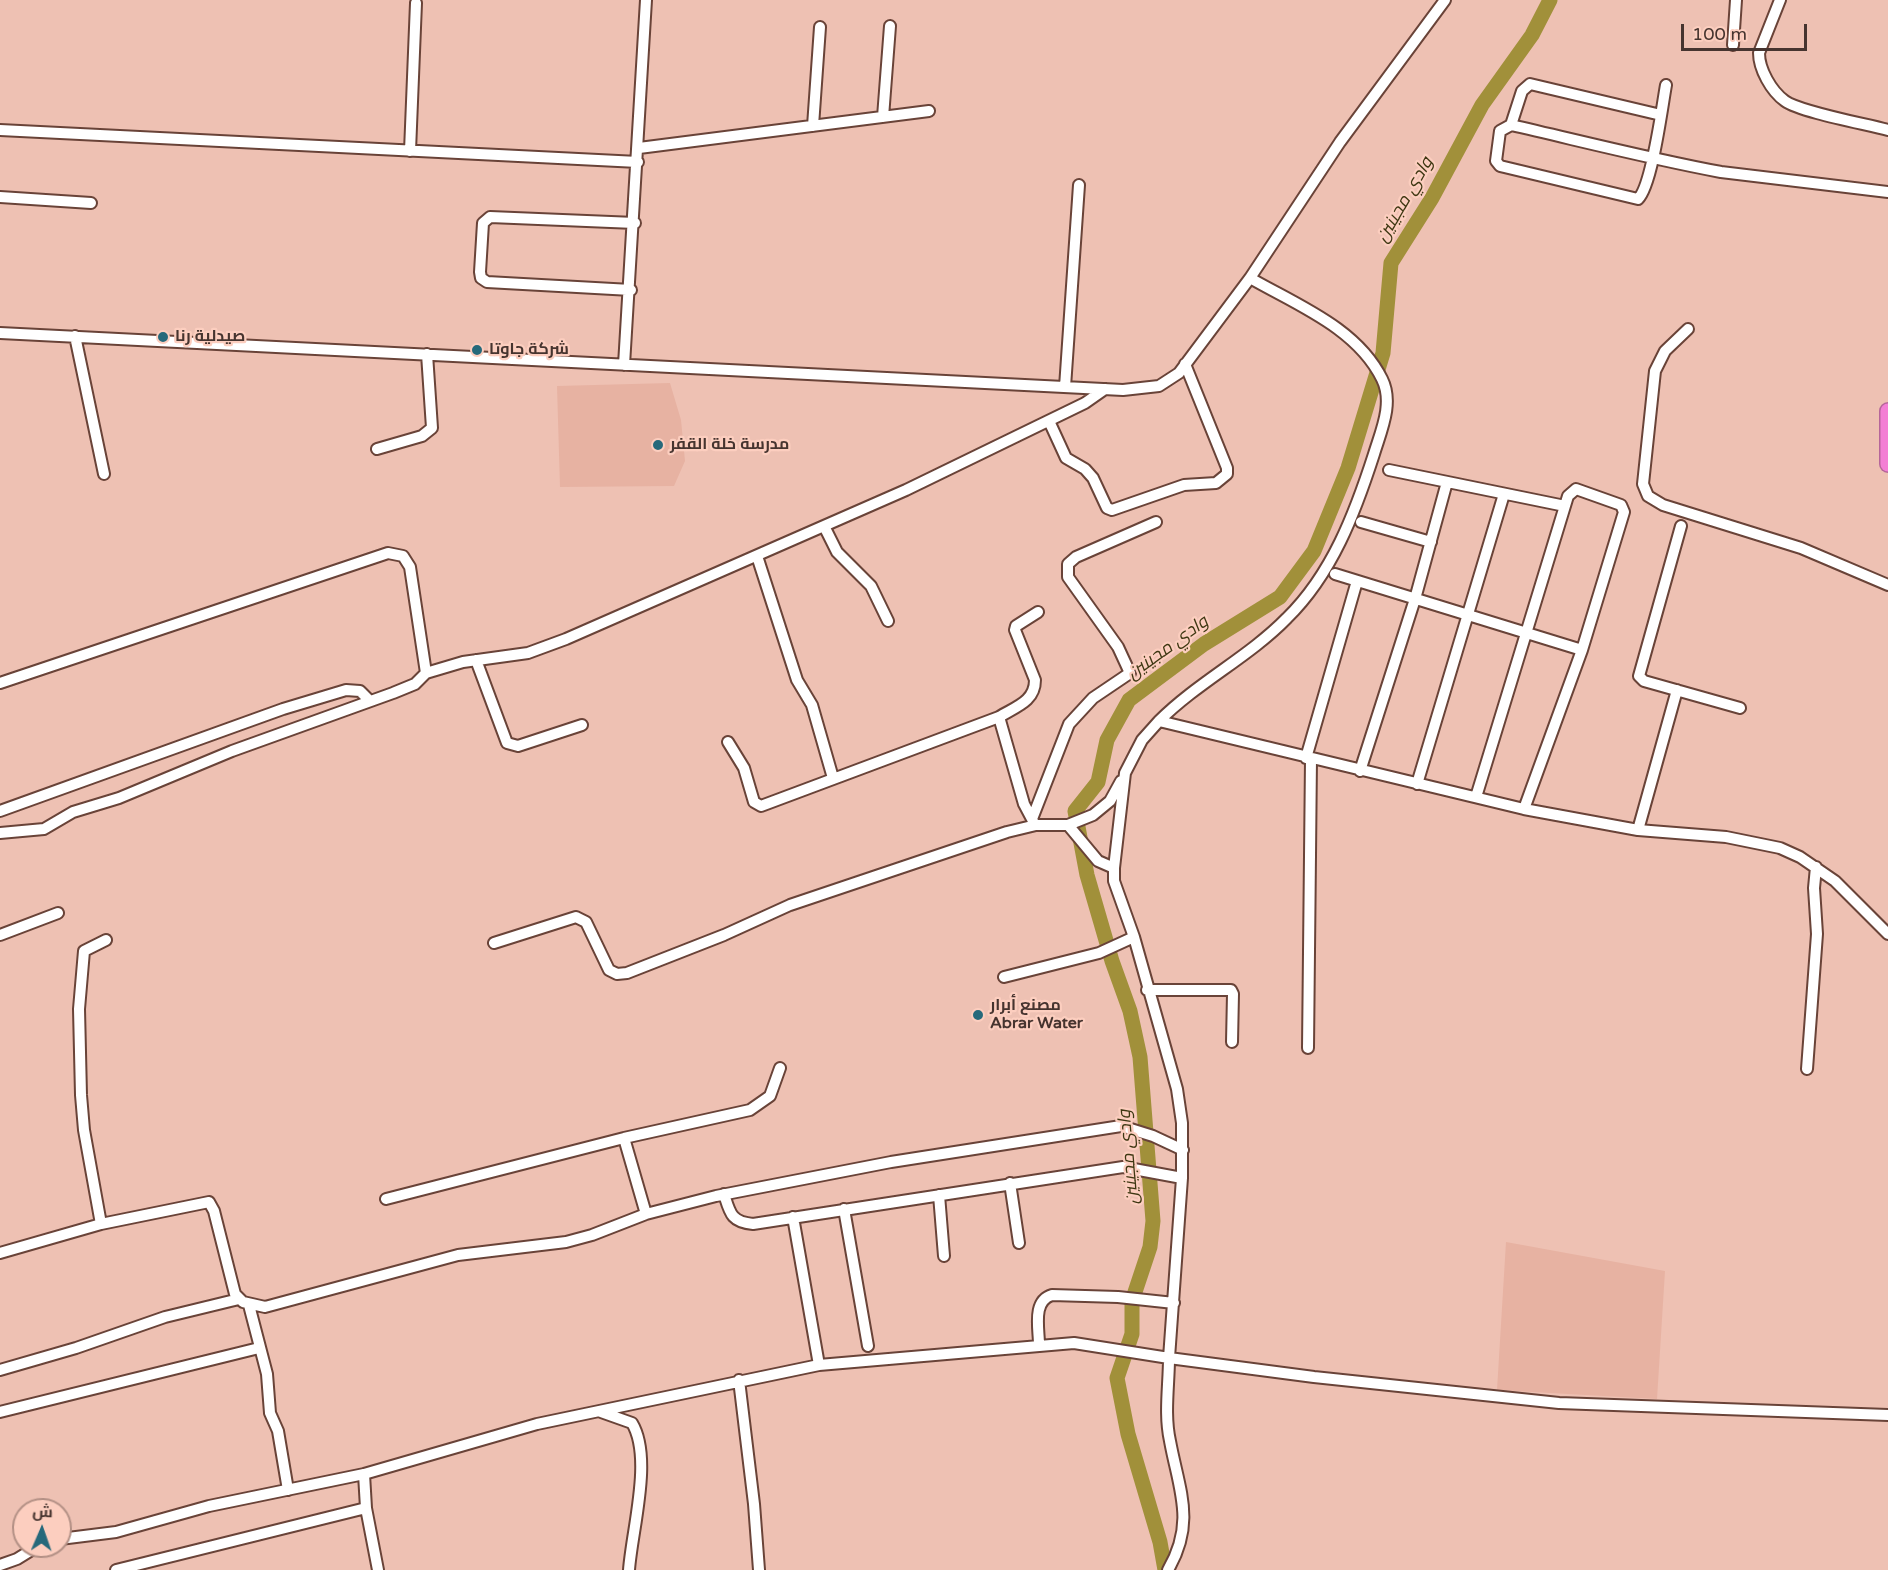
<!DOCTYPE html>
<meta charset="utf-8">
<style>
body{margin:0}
#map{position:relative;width:1888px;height:1570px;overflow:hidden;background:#eec1b3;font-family:"Varela Round",Cairo,sans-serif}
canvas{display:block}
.north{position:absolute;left:12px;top:1498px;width:60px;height:60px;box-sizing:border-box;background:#fccebf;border:2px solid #b39085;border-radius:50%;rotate:2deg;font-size:16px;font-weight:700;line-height:24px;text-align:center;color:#46342f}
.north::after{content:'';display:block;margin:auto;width:21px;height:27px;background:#26697b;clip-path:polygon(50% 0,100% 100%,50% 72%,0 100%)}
.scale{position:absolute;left:1681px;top:24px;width:126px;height:27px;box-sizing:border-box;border:3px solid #46342f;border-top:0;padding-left:8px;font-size:18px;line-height:21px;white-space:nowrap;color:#46342f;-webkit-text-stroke:4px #fccebf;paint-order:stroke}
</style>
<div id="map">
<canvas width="1888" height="1570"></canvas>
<div class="north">ش</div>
<div class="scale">100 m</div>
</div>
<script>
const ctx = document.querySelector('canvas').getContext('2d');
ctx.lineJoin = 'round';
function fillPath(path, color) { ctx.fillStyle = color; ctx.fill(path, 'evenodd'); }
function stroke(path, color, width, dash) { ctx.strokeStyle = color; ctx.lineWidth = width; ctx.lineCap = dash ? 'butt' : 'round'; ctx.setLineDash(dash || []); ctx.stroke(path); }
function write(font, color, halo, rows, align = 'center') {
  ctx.font = font + ' "Varela Round",Cairo,sans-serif'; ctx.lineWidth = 4.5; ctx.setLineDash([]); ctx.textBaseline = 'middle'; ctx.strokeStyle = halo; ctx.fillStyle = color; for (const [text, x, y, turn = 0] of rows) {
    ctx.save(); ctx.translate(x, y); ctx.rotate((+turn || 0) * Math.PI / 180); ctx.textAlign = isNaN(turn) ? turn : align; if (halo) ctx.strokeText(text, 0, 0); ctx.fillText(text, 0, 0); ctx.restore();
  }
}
fillPath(new Path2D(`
 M670 383 681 420 685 461 674 486 560 487 557 386Z
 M1506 1242 1665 1271 1657 1399 1497 1390Z`), '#e7b2a2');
stroke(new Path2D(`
 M1165 1570 1160 1542 1128 1434 1117 1378 1132 1334V1301L1150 1247 1153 1221 1140 1057 1130 1011 1112 961 1087 875 1075 811 1098 782 1107 740 1129 700 1204 644 1280 597 1314 551 1348 468 1383 353 1391 263 1432 198 1482 105 1532 35 1550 0`), '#a1903a', 15);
const minor = new Path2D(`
 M1780 0 1759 53C1759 69 1771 91 1785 101 1800 112 1866 124 1888 130
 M1733 45 1736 0
 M1666 85C1662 107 1652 186 1638 199L1500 166 1496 161 1500 131 1511 125C1581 141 1651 159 1721 172L1888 192
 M883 117 890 26
 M1511 125 1522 91 1530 84 1661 115
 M813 126 820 27
 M0 130 638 162
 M639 148 929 111
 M410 151 416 3
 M0 197 91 203
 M1250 278C1297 305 1357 328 1382 379 1394 403 1381 431 1374 454 1355 513 1332 574 1287 618 1249 657 1198 682 1159 721L1142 740 1125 773 1114 868V881L1134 937 1177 1089 1182 1123V1178L1169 1358 1314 1377 1559 1403 1888 1415
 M631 290 487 282 481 278 480 272 483 223 490 217 635 223
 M1688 329 1665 351 1655 371 1643 484 1648 496 1663 505 1801 548 1888 585
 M0 333 1123 390 1159 386 1179 373 1250 278 1340 142 1445 0
 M75 336 104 474
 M624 365 646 0
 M1065 387 1079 185
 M1049 421 1066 458 1085 469 1093 478 1107 508 1112 510 1184 485 1216 483 1227 474V468L1185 364
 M377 449 422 436 432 428 427 354
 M1389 470 1565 506
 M1361 522 1431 542
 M824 526 837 552 871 586 888 621
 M1681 526 1639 676 1644 681 1740 708
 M757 556 797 680 812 705 833 778
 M1335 574 1582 650
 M476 660 507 743 518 746 582 725
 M0 683 388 553 403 556 410 567 426 673
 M999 717 1024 804 1033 821
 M1159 721 1524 809 1638 830 1726 837 1780 848 1800 857 1835 881 1888 934
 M728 742 744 768 754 802 761 806 999 717C1015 707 1035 702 1035 680L1015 630 1016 626 1038 612
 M1306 758 1357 581
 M1360 771 1415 599 1447 482
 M1417 784 1504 494
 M1476 797 1568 496 1576 489 1621 505 1624 512 1582 650 1524 809
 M0 811 283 709 346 690 360 691 370 701
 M1032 819 1069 724 1093 698 1130 673 1118 647 1068 577V564L1076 557 1156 522
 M1068 825 1098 861 1114 868
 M1638 830 1677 690
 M0 833 44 829 73 812 119 798 232 751 393 693 415 684 426 673 463 662 528 653 566 639 906 490 1085 403 1105 389
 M0 935 58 913
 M494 943 576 917 586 922 609 970 617 974 627 973 724 935 790 905 1007 832 1036 825H1068L1093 815 1110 801 1121 781
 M1004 977 1099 953 1134 937
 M1147 990H1231L1233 994 1232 1042
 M1308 1048 1311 759
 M1807 1069 1817 934 1814 888 1816 867
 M1010 1183 1019 1243
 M724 1194C730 1213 731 1222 753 1224L1123 1167 1182 1178
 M939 1195 944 1256
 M386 1199 624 1138
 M844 1209 868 1346
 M646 1214 624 1138 750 1110 770 1096 780 1068
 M793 1217 819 1365
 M101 1224 84 1130 81 1095 79 1009 84 951 106 940
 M0 1253 101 1224 209 1202 214 1211 235 1294 243 1302 265 1307 458 1255 566 1242 592 1235 646 1214 716 1196 891 1162 1121 1126 1153 1136 1183 1150
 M249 1305 267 1374 270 1413 278 1431 288 1490
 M1039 1345C1039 1328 1032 1301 1052 1295L1118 1297 1174 1303
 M0 1370 76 1348 165 1317 239 1299
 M739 1380 754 1504 759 1570
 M0 1412 259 1348
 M601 1412 632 1423C653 1458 632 1529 629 1570
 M364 1474 366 1508 378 1570
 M60 1539 116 1532 209 1506 364 1474 537 1424 819 1365 1074 1343 1169 1358C1169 1385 1164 1414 1170 1441 1179 1490 1196 1522 1168 1570
 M0 1565 17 1559 38 1546
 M116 1570 366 1508`);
const highway = new Path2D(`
 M1888 411V464`);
stroke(minor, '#694338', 14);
stroke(highway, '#b6659a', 18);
stroke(minor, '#fff', 10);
stroke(highway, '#f37fd4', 15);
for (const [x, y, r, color] of [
 [163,337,6,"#26697b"],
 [477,350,6,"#26697b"],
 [658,445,6,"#26697b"],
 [978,1015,6,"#26697b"]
]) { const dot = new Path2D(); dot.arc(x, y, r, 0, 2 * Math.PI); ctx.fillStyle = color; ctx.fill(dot); stroke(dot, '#fccebf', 2); }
write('bold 16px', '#46342f', '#fccebf', [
 ["صيدلية رنا",175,337],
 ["شركة جاوتا",489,350],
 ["مدرسة خلة القفر",670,445],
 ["مصنع أبرار",990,1006],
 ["Abrar Water",990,1024]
], 'left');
write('italic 18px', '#3e3712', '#fccebf', [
 ["وادي مجينين",1405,200,-60],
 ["وادي مجينين",1168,648,-36],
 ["وادي مجينين",1129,1157,-95]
]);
</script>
